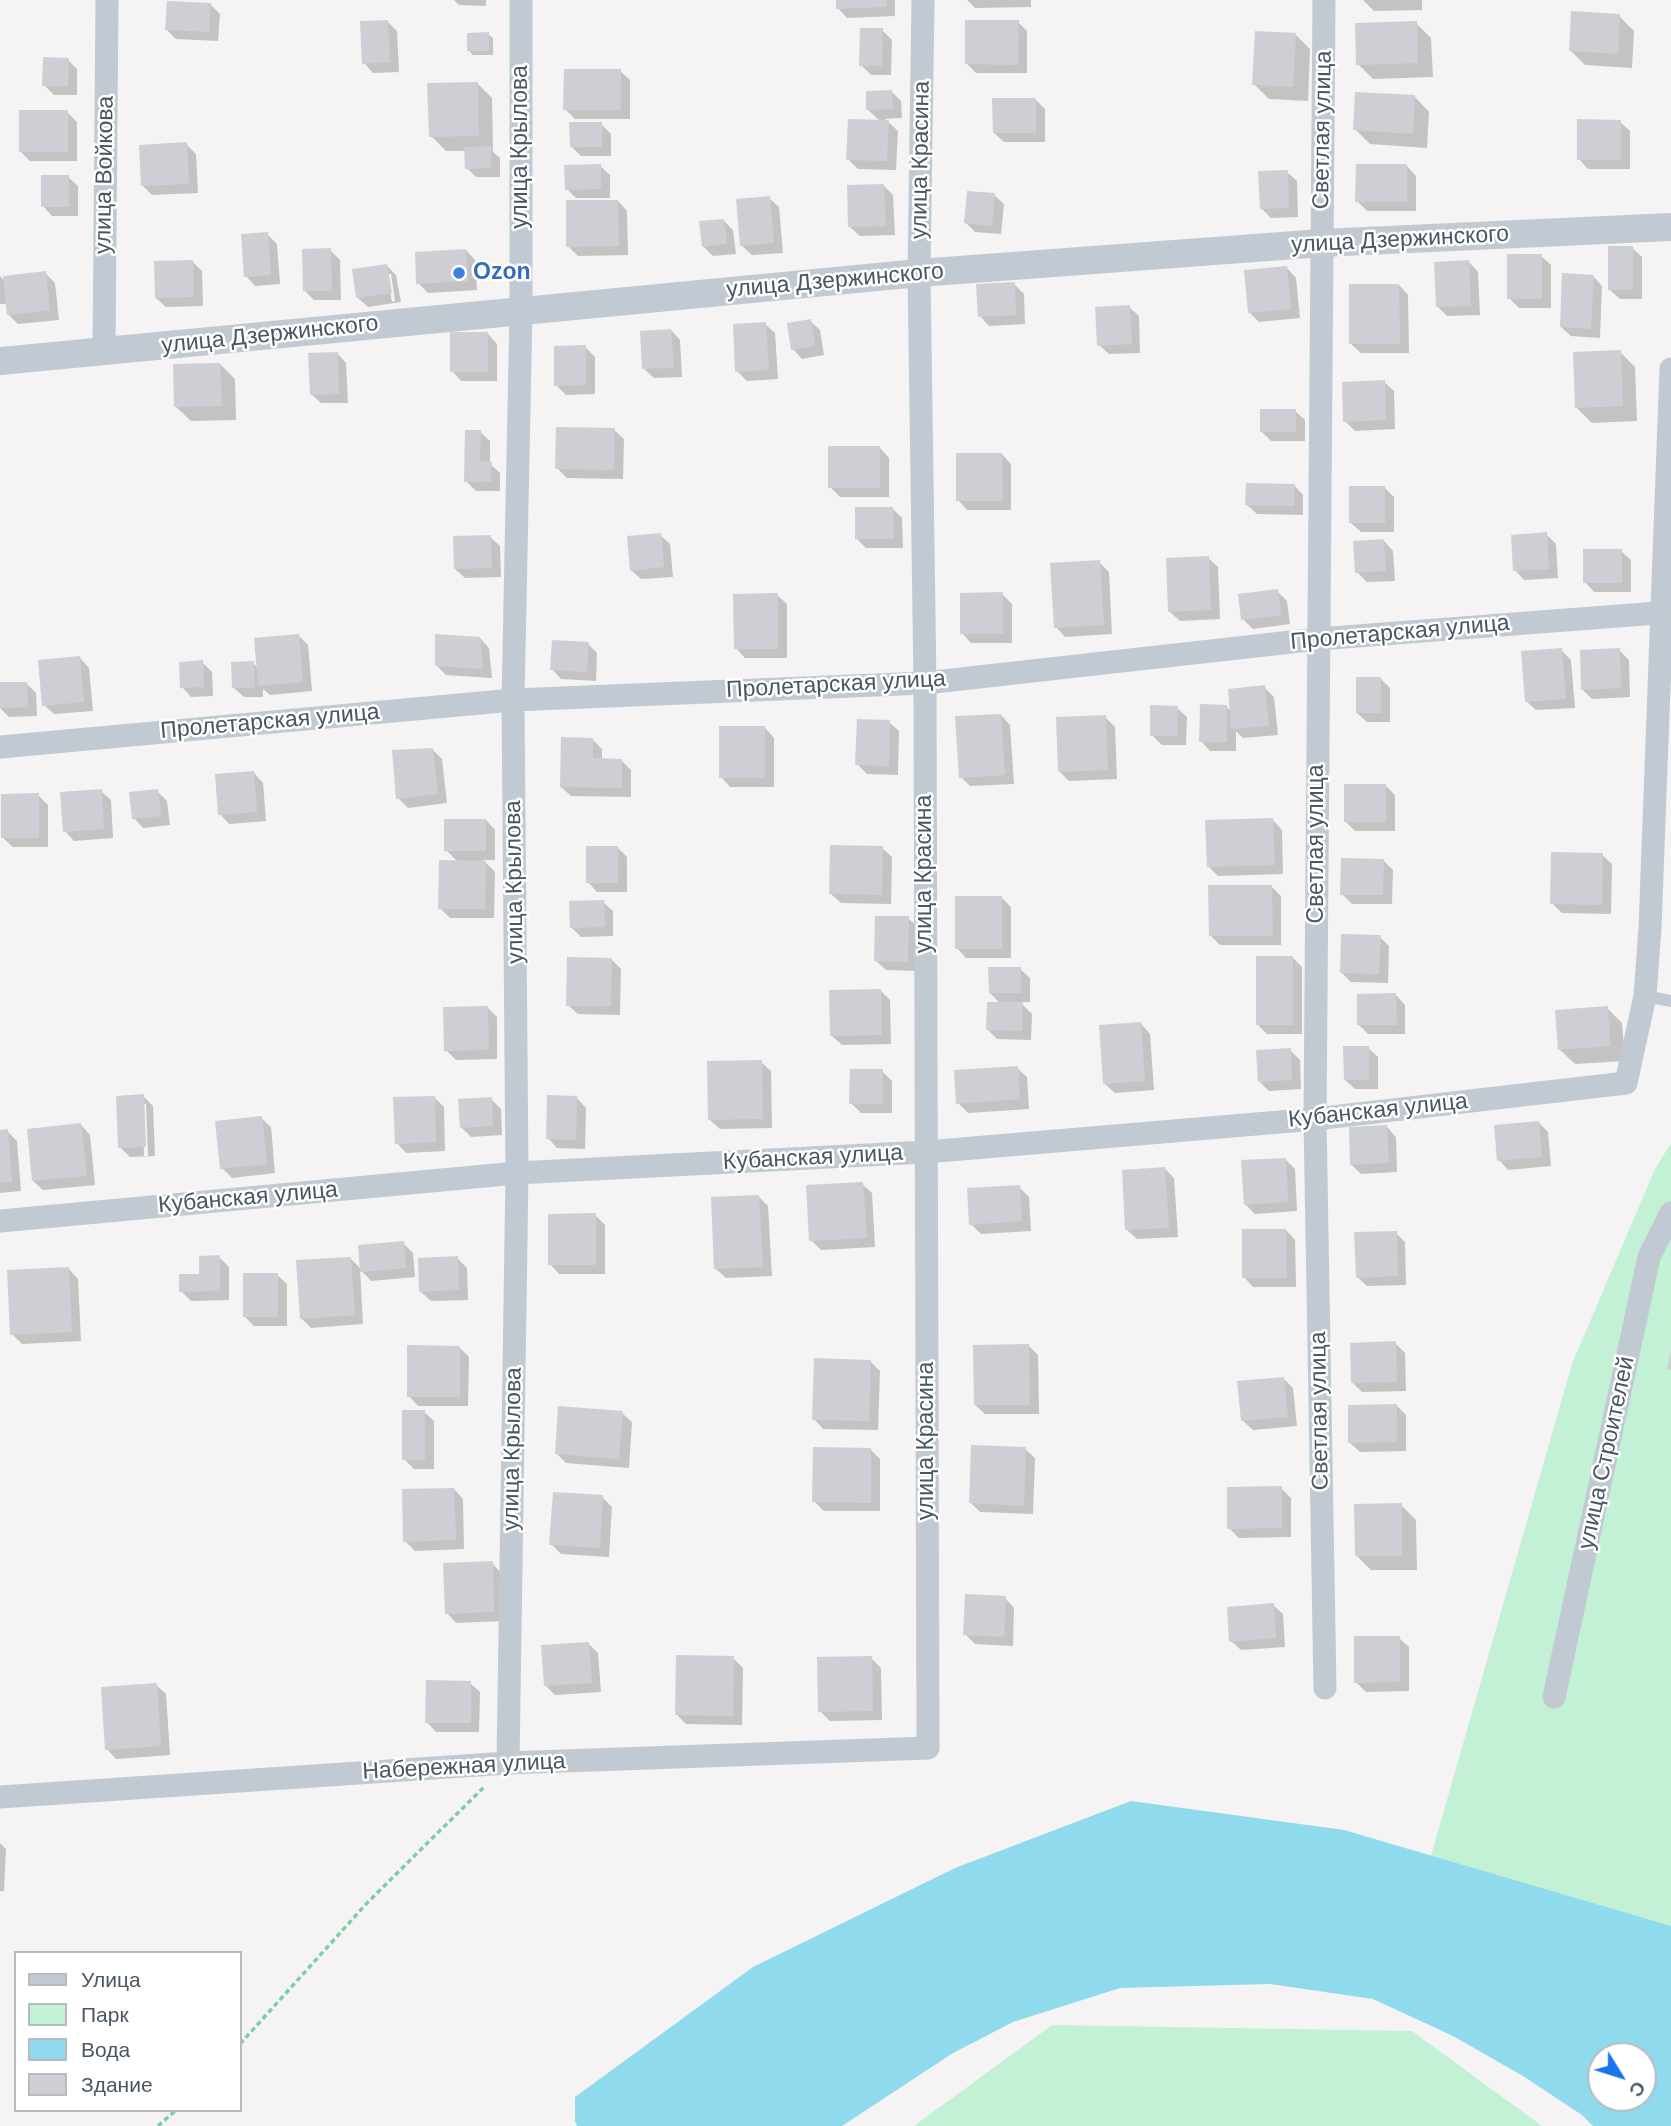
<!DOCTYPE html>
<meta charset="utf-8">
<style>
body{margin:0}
#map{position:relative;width:1671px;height:2126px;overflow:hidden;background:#f5f3f3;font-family:Arial,sans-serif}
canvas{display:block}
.legend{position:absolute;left:14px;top:1951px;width:228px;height:161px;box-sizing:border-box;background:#fff;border:2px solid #b7bbc0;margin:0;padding:9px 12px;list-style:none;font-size:21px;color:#4a5661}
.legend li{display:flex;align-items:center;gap:14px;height:35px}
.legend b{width:35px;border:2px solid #b7bbc0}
.north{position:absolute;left:1587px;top:2042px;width:70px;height:70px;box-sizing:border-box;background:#fff;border:2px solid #b7bbc0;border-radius:50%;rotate:128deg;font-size:19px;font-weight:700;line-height:28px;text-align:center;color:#4a5661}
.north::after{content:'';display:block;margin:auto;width:24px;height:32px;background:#1a73e8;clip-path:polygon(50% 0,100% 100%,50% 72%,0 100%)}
</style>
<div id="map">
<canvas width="1671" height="2126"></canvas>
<ul class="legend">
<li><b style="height:9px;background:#c1cad2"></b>Улица</li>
<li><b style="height:19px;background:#c3f1d5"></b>Парк</li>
<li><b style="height:19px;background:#90daee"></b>Вода</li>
<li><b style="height:19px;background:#cdcfd5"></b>Здание</li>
</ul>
<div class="north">С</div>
</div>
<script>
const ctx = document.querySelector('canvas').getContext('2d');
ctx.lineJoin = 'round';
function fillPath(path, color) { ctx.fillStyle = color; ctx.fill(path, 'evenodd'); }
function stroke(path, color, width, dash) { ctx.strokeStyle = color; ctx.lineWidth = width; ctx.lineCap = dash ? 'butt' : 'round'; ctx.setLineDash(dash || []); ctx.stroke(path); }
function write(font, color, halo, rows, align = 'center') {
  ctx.font = font + ' Arial,sans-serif'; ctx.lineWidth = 5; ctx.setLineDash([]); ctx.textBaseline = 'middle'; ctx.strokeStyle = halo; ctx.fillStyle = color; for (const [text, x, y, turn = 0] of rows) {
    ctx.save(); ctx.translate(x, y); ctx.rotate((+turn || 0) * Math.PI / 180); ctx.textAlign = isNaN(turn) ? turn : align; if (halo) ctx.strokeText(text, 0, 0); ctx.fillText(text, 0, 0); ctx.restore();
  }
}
fillPath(new Path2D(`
 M1671 1143V1951L1430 1859 1572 1364 1655 1169Z
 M1052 2025 1412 2031 1542 2126H914Z`), '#c3f1d5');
fillPath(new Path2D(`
 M1131 1801 1344 1830 1671 1926V2126H1593L1582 2115 1523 2076 1453 2036 1373 1999 1270 1984 1120 1988 1013 2022 953 2053 842 2126H577L575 2121V2097L753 1967 955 1868ZM1601 2056H1643V2098H1601Z`), '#90daee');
fillPath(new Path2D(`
 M454 0H486V6L459 5Z
 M838 0H895V16L847 18 838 8Z
 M967 0H1031V7L975 8Z
 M1363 0H1422V10L1374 11Z
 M210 4 220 14 218 41 176 39 167 30Z
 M1619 16 1634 31 1632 68 1585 65 1570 50Z
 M387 21 397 31 399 72 373 73 364 63Z
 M1018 22 1027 31V73H976L966 63Z
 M1416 23 1431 38 1433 77 1373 79 1358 64Z
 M882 30 892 40 891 75H871L861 65Z
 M488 34 493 38V55H473L469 51Z
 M1295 34 1310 49 1308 101 1269 99 1254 84Z
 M68 60 77 69V95H54L44 85Z
 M620 71 630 80V119H575L565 109Z
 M477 83 492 98 493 152 500 158V177H476L467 168 466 151H446L431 136Z
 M891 91 901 101 902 118 885 119 898 131 896 170 858 169 848 159 880 121 868 110Z
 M1415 97 1429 112 1427 148 1370 144 1355 129Z
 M1035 99 1045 109V142H1004L994 133Z
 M67 112 77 122V161H30L21 152Z
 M1620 122 1630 131V169H1588L1579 159Z
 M601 124 611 134V156H581L571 146Z
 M186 144 196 154 198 193 152 195 143 186Z
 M600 166 610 175V198H576L567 189Z
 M1407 166 1416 176V211H1367L1357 201Z
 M1287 172 1297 181 1298 217 1271 218 1261 208Z
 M68 177 78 186V216H52L43 206Z
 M884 186 893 195 895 235 860 236 850 227Z
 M994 195 1004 204 1001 234 975 232 966 223Z
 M769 198 779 207 783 253 752 255 742 246Z
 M618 201 627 211 628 255 578 256 568 246Z
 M724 221 733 230 736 254 713 256 703 246Z
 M267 234 277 244 280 284 255 286 246 276Z
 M1632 248 1642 257V299H1620L1610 290Z
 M330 250 340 260 341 300H314L304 290Z
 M466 250 475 260 477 290 428 293 418 283Z
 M1541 256 1551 265V308H1519L1509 298Z
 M192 261 202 271 203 306 166 307 156 298Z
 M1469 262 1478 272 1480 315 1447 316 1437 306Z
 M387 266 396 275 401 302 368 307 358 298ZM387 274H391L395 301 392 302Z
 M1287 268 1296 278 1300 318 1259 322 1250 313Z
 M45 273 55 283 59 320 18 324 8 314 7 304H0V276L5 281Z
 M1593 276 1602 286 1600 338 1571 336 1561 327Z
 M1014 284 1024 294 1025 324 989 326 980 316Z
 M1399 285 1408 295 1409 353H1361L1351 344Z
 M1129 307 1139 316 1140 353 1109 354 1099 345Z
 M810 321 820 330 824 355 802 359 793 349Z
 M765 324 775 333 778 379 747 381 737 371Z
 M671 330 680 340 682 377 654 378 644 369Z
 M488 334 497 344V381H461L452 371Z
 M585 347 595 357V394L566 395 556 385Z
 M1620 352 1635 367 1637 421 1592 423 1577 408Z
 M337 353 346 363 348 403H321L311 394Z
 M220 364 235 379 236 420 191 421 176 407Z
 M1384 382 1394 391 1395 429 1355 431 1345 421Z
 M1295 411 1305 420V441H1271L1262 432Z
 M614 430 624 439 623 479 567 478 557 468Z
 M480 432 490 441V464L500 473V491H476L466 481Z
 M880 448 889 458V497H840L830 487Z
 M1002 454 1011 464V510H967L958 500Z
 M1294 485 1303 495V515L1257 514 1247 505Z
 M1384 487 1394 497V532H1361L1351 523Z
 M892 508 902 518 903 548H866L857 539Z
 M1546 534 1556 544 1558 578 1524 580 1515 570Z
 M660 535 670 544 673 577 641 579 631 570Z
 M490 537 500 546 501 577 465 578 455 569Z
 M1384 541 1393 551 1395 581 1367 582 1357 572Z
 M1621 551 1631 560V592H1594L1585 582Z
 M1208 558 1218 567 1220 619 1180 621 1170 612Z
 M1099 562 1109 572 1112 634 1065 637 1056 627Z
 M1277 591 1287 601 1290 624 1253 629 1243 619Z
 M1002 594 1012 604V643H971L962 633Z
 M777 595 787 604V658H745L736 648Z
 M298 635 308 645 312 691 270 695 263 689V697H244L234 688 253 663 258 668Z
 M480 638 489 648 492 678 446 675 437 666Z
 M588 644 597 653 596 681 561 679 552 669Z
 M1561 650 1571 660 1575 708 1536 710 1526 701Z
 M1619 650 1629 660 1630 697 1592 699 1582 689Z
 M80 658 89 668 93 711 54 714 44 705Z
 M202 662 212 672 213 696 191 697 182 687Z
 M1381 679 1390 688V722H1367L1357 713Z
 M26 683 36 693 37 716 9 717 0 708V684Z
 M1264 687 1274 697 1278 735 1243 738 1236 731V751H1210L1201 741 1227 707 1231 712Z
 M1177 708 1187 717 1186 745H1162L1152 735Z
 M1001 715 1010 725 1014 784 970 786 961 777Z
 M1105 717 1115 727 1117 779 1069 781 1060 772Z
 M889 722 899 731 898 775 867 774 857 764Z
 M765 728 774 738V787H730L721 777Z
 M592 739 602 749V760L622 761 631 770V797L571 796 561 787Z
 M433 750 442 759 447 803 408 808 398 798Z
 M254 773 263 783 266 821 229 824 220 814Z
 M1386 786 1395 795V831H1355L1345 821Z
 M101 791 111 800 113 838 74 841 65 831Z
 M157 791 167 801 170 825 143 828 134 818Z
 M38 795 48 805V847H13L3 838Z
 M486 820 495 830V860H483L495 872 494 918H450L440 908 458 862 446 850Z
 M1273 820 1282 830 1283 874 1218 876 1208 866Z
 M617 847 627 857V892H597L588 882Z
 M882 848 892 857 891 904 841 903 831 894Z
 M1602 855 1612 864 1611 914 1562 913 1552 903Z
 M1383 860 1393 870 1392 904H1352L1342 894Z
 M1271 886 1281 896V945H1220L1211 936Z
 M1002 898 1011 907V958H966L957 948Z
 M603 902 613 911V936L581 937 571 927Z
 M908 918 918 927 917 971 886 970 876 961Z
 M1380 937 1389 946 1388 983 1351 982 1341 972Z
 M1293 958 1302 967V1034H1267L1257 1024Z
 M611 959 621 969 620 1015 578 1014 568 1005Z
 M1020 969 1030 978V1002H1020L1032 1014 1031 1040 997 1039 987 1029 1001 1004 990 993Z
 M880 990 890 1000 891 1044 842 1045 832 1036Z
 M1396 995 1405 1005V1034H1368L1359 1025Z
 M487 1007 497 1017V1059L456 1060 446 1050Z
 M1607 1008 1622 1023 1625 1061 1575 1064 1560 1050Z
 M1141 1024 1150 1034 1154 1090 1115 1093 1105 1084Z
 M1368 1048 1378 1057V1089H1355L1345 1080Z
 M1290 1050 1300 1060 1301 1089 1269 1091 1259 1081Z
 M761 1062 771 1071 772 1128 720 1129 710 1120Z
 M1017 1068 1027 1077 1029 1109 968 1113 958 1103Z
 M882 1071 892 1081V1113H861L851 1103Z
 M143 1096 153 1106 155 1156 130 1157 120 1147ZM142 1104H146L148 1156H144Z
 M434 1097 444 1107 445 1151 406 1153 397 1143Z
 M577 1098 586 1108 585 1149 557 1148 548 1138Z
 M491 1099 501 1109 502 1135 471 1137 462 1128Z
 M261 1118 271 1127 275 1173 232 1178 222 1168Z
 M1539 1123 1548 1132 1551 1166 1508 1170 1499 1160Z
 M81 1125 90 1135 95 1185 43 1190 33 1181Z
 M1387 1127 1396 1137 1397 1172 1361 1174 1351 1164Z
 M7 1131 17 1141 21 1191 0 1193V1132Z
 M1285 1159 1295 1169 1297 1211 1255 1214 1245 1204Z
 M1164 1168 1174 1178 1178 1237 1137 1239 1127 1230Z
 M862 1184 872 1193 875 1247 821 1250 811 1240Z
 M1019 1187 1029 1197 1031 1231 981 1234 971 1224Z
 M759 1197 768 1206 772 1276 726 1278 716 1269Z
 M595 1215 605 1225V1274H559L550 1264Z
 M1286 1230 1295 1240 1296 1287H1253L1244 1277Z
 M1396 1233 1405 1242 1406 1285 1367 1286 1357 1277Z
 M403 1243 413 1253 415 1277 371 1281 360 1269 363 1324 311 1328 301 1318 350 1258 362 1270Z
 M219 1257 229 1267V1300L191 1301 181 1291 201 1276Z
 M457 1258 467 1268 468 1300 431 1301 421 1292Z
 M69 1269 78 1279 81 1341 22 1344 12 1334Z
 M277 1275 287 1284V1326H254L244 1316Z
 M1395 1343 1405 1353 1406 1391 1362 1392 1353 1383Z
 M1029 1346 1038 1355 1039 1414H985L975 1405Z
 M459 1347 469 1357 468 1406H418L409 1396Z
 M871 1362 880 1371 878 1430 823 1429 814 1419Z
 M1284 1379 1293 1388 1297 1426 1253 1430 1243 1421Z
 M1396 1405 1406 1415V1451L1360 1452 1350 1443Z
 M424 1412 434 1421V1469H414L404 1459Z
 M622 1413 632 1422 629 1468 566 1463 557 1454Z
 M1025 1449 1035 1458 1033 1514 980 1512 971 1503Z
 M871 1450 880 1459V1511H824L814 1501Z
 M1281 1488 1291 1498V1537L1239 1538 1229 1528Z
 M454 1489 463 1499 464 1549 415 1551 405 1541Z
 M602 1497 612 1507 609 1557 561 1554 551 1544Z
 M1401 1505 1416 1520 1417 1570H1371L1356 1555Z
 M492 1563 501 1573 503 1621 456 1623 447 1613Z
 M1005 1598 1014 1608 1013 1646 975 1644 965 1634Z
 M1273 1605 1283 1614 1285 1647 1241 1650 1231 1641Z
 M1399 1638 1409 1647V1691L1366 1692 1356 1682Z
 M588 1643 598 1653 601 1692 555 1695 546 1686Z
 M733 1658 743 1668 742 1725 686 1724 677 1715Z
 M871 1658 881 1668 882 1720 830 1721 820 1711Z
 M470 1683 480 1692 479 1732H436L427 1722Z
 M156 1685 166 1694 170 1755 116 1759 107 1749Z
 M0 1843 6 1849 4 1891H0Z`), '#0003');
fillPath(new Path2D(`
 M836 0H886L887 7 836 9Z
 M167 1 211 3 209 32 165 30Z
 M1571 11 1620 14 1618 54 1569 51Z
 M388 20 390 62 362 64 360 21Z
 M965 20H1019L1018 65 965 64Z
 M1417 21 1418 63 1356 65 1355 23Z
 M860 28H883L882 66H859Z
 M1255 31 1296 33 1293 87 1252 85Z
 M489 32V51H467V33Z
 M43 57 69 58 68 86H42Z
 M564 69H621V110H563Z
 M478 82 479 136 429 137 427 83Z
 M892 90 893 109 866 110V91Z
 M1355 92 1415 95 1413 134 1353 130Z
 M992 98H1036V133H993Z
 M19 110H68V152H19Z
 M848 119 889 120 887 161 846 160Z
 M1577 119 1621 120V160H1577Z
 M569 122H602V147H570Z
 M187 142 189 184 141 186 139 145Z
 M491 146V168L465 169 464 147Z
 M601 164V189L565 190 564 165Z
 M1356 164H1407V202H1355Z
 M1288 170 1289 208 1260 209 1258 171Z
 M41 175H69V207H41Z
 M884 184 886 226 848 227 847 185Z
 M967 191 995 193 992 226 964 223Z
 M770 196 774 243 740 246 736 199Z
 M566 200H618L619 246 566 247Z
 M724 219 727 244 702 247 699 221Z
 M268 232 271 275 244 277 241 234Z
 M1608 246H1633V290H1608Z
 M331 248 332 291H303L302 249Z
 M466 249 468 281 416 284 415 252Z
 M1507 254H1542V299H1507Z
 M193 260 194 297 155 298 154 261Z
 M1469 260 1471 306 1436 307 1434 262Z
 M387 264 392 293 356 298 352 269Z
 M1287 266 1291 309 1248 313 1244 270Z
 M46 271 50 310 7 315 3 276Z
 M1562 273 1594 275 1591 329 1560 327Z
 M1015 282 1016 315 978 317 976 284Z
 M1349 284H1399L1400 344H1349Z
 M1130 305 1132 344 1097 346 1095 307Z
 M811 319 815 346 791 350 787 323Z
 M766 322 769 370 735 372 733 324Z
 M671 329 674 368 642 369 640 331Z
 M450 332H488V372H450Z
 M586 345V385L554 386V346Z
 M1621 350 1623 406 1575 408 1573 352Z
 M338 352 339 394 310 395 308 353Z
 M220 363 222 406 174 407 173 364Z
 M1385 380 1386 420 1343 422 1342 382Z
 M1260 409H1296V432H1260Z
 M556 427 615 428 614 470 555 469Z
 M465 430H481L480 461 492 462 491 482H464Z
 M828 446H880V488H828Z
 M956 453H1002L1003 501H956Z
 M1246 483 1295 484 1294 506 1245 505Z
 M1349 486H1385V523H1349Z
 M855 507H893L894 539H855Z
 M1547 532 1549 569 1513 571 1511 535Z
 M661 533 664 567 630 571 627 536Z
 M491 535 492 568 454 569 453 536Z
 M1384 539 1386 571 1355 573 1353 541Z
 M1583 549H1622V583H1583Z
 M1209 556 1211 610 1168 612 1166 558Z
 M1100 560 1104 625 1054 628 1050 563Z
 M1278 589 1281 615 1241 620 1238 594Z
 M1003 592V634H960V593Z
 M778 593V649H734L733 594Z
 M299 634 303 682 258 686 254 638Z
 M435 634 480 637 483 669 435 666Z
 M552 640 589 642 587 672 550 670Z
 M1562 648 1566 699 1525 702 1521 651Z
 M1620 648 1621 688 1581 690 1580 650Z
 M80 656 84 702 42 706 38 660Z
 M203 660 204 687 180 688 179 662Z
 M254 661 255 688H232L231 662Z
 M1356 677H1381V713H1356Z
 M0 682H27L28 707 0 708Z
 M1265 685 1269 726 1231 729 1228 689Z
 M1200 704 1227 705V742H1199Z
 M1150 705 1178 706 1177 736H1150Z
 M1001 714 1005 775 959 778 955 716Z
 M1106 715 1108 770 1058 772 1056 717Z
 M857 719 890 720 889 766 855 765Z
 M719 726H765V778H719Z
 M561 737 593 738V758L622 759V788L560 787Z
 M433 748 438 794 396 799 392 750Z
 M254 771 257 812 218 815 215 774Z
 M1344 784H1386V822H1344Z
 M102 789 104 829 63 832 60 792Z
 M158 789 161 816 132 819 129 792Z
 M39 793V838H1V794Z
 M1273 818 1275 865 1207 867 1205 820Z
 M444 819H486V851H444Z
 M830 845 883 846 882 895 829 894Z
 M586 846H618V883H586Z
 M1551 852 1603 853 1602 905 1550 904Z
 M1341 858 1384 859 1383 895H1340Z
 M439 860 486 861 485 909H438Z
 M1208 885H1272L1273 936H1209Z
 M955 896H1002V949H955Z
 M604 900 605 927 570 928 569 901Z
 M875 916H909L908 962 874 961Z
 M1341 934 1381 935 1379 974 1340 973Z
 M1256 956H1293V1025H1256Z
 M567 957 612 958 611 1006H566Z
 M988 967H1021V993H989Z
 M881 989 882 1035 830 1036 829 990Z
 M1396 993 1397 1025H1357V994Z
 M987 1002H1023L1022 1031 986 1030Z
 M488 1006 489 1050 444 1051 443 1007Z
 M1608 1006 1610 1046 1558 1050 1555 1010Z
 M1141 1022 1145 1081 1103 1084 1099 1025Z
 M1343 1046H1369V1080H1344Z
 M1291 1048 1292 1080 1258 1082 1256 1050Z
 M762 1060 763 1119 708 1120 707 1061Z
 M1018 1066 1020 1099 956 1104 954 1070Z
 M850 1069H883V1104H849Z
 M144 1094 146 1147 118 1148 116 1096Z
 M547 1095 577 1096 576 1140 546 1139Z
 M435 1096 436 1142 395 1144 393 1097Z
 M492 1097 493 1126 460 1128 458 1099Z
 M262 1116 267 1164 220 1169 215 1121Z
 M1539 1121 1542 1157 1497 1161 1494 1125Z
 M81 1123 87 1176 32 1181 27 1129Z
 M1387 1125 1389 1163 1350 1165 1349 1127Z
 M8 1129 12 1182 0 1183V1130Z
 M1286 1158 1288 1202 1244 1205 1241 1160Z
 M1165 1167 1169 1228 1125 1230 1122 1170Z
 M863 1182 867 1238 809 1241 806 1185Z
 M1020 1185 1022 1221 969 1225 967 1188Z
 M759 1195 763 1267 714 1269 711 1197Z
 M596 1213V1265H548V1214Z
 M1242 1229H1286L1287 1278H1242Z
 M1397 1231 1398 1276 1356 1278 1354 1232Z
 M404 1241 406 1268 360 1272 358 1245Z
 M220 1255V1291L179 1292V1274H199V1256Z
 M458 1256 459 1290 419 1292 418 1258Z
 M351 1257 355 1315 300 1319 296 1260Z
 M69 1267 72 1332 10 1335 7 1270Z
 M243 1273H278V1317H243Z
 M1396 1341 1397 1382 1351 1383 1350 1343Z
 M1029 1344 1030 1405H974L973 1345Z
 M407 1345 460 1346V1397H407Z
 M1670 1353H1671V1370L1667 1369Z
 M814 1358 871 1360 869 1421 812 1420Z
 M1284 1377 1288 1417 1241 1421 1237 1381Z
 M1397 1404V1442L1348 1443V1405Z
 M558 1406 623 1411 619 1459 555 1454Z
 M402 1410H425V1460H402Z
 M971 1445 1026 1447 1024 1506 969 1503Z
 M813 1447 871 1448V1503L812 1502Z
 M1282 1486V1528L1227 1529V1487Z
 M454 1488 456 1540 403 1542 402 1489Z
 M553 1492 603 1495 600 1548 549 1545Z
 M1402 1503V1556H1355L1354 1504Z
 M493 1561 494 1612 445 1614 443 1563Z
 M965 1594 1006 1596 1004 1637 963 1635Z
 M1274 1603 1276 1638 1229 1642 1227 1607Z
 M1354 1636H1400V1682L1354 1683Z
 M589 1642 592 1683 544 1686 541 1645Z
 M676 1655 734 1656 733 1716 675 1715Z
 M872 1656 873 1711 818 1712 817 1657Z
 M426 1680 471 1681V1723H425Z
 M157 1683 161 1746 105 1750 101 1687Z`), '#cdcfd5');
stroke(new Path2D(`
 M240 2044 368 1902 484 1787
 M158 2126 176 2110`), '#7ad0a6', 3.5, [5, 3.5]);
stroke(new Path2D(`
 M1645 996 1671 1001`), '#c1cad2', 12);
stroke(new Path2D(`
 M1324 0 1315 1119 1325 1688
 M104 351 107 0
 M0 747 513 700 925 683 1318 639 1671 612
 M0 1221 517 1173 926 1152 1315 1119 1626 1083 1645 996 1650 928 1671 369
 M1554 1697 1649 1257 1671 1213
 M508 1763 517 1173 513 700 521 310V0
 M0 1797 508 1763 928 1748 925 683 919 273 923 0`), '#c1cad2', 23);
stroke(new Path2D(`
 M0 361 919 273 1322 243 1671 227`), '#c1cad2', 28);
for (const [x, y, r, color] of [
 [459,273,7,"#3f7fe0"]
]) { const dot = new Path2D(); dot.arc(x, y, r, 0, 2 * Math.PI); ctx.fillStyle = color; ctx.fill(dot); stroke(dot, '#fff', 2.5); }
write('23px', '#4a5661', '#fff', [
 ["Светлая улица",1323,130,-89],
 ["улица Крылова",521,147,-90],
 ["улица Красина",921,160,-89],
 ["улица Войкова",105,175,-89],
 ["улица Дзержинского",1400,240,-3],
 ["улица Дзержинского",835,281,-5],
 ["улица Дзержинского",270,335,-6],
 ["Пролетарская улица",1400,633,-5],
 ["Пролетарская улица",836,685,-3],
 ["Пролетарская улица",270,722,-5],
 ["Светлая улица",1317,844,-90],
 ["улица Красина",925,874,-90],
 ["улица Крылова",515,882,-91],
 ["Кубанская улица",1378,1111,-6],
 ["Кубанская улица",813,1158,-3],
 ["Кубанская улица",248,1198,-5],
 ["Светлая улица",1320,1411,-91],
 ["улица Красина",927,1441,-90],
 ["улица Крылова",513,1449,-89],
 ["улица Строителей",1607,1453,-78],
 ["Набережная улица",464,1767,-3]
]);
write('bold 23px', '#366cbe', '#fff', [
 ["Ozon",473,273]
], 'left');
</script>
